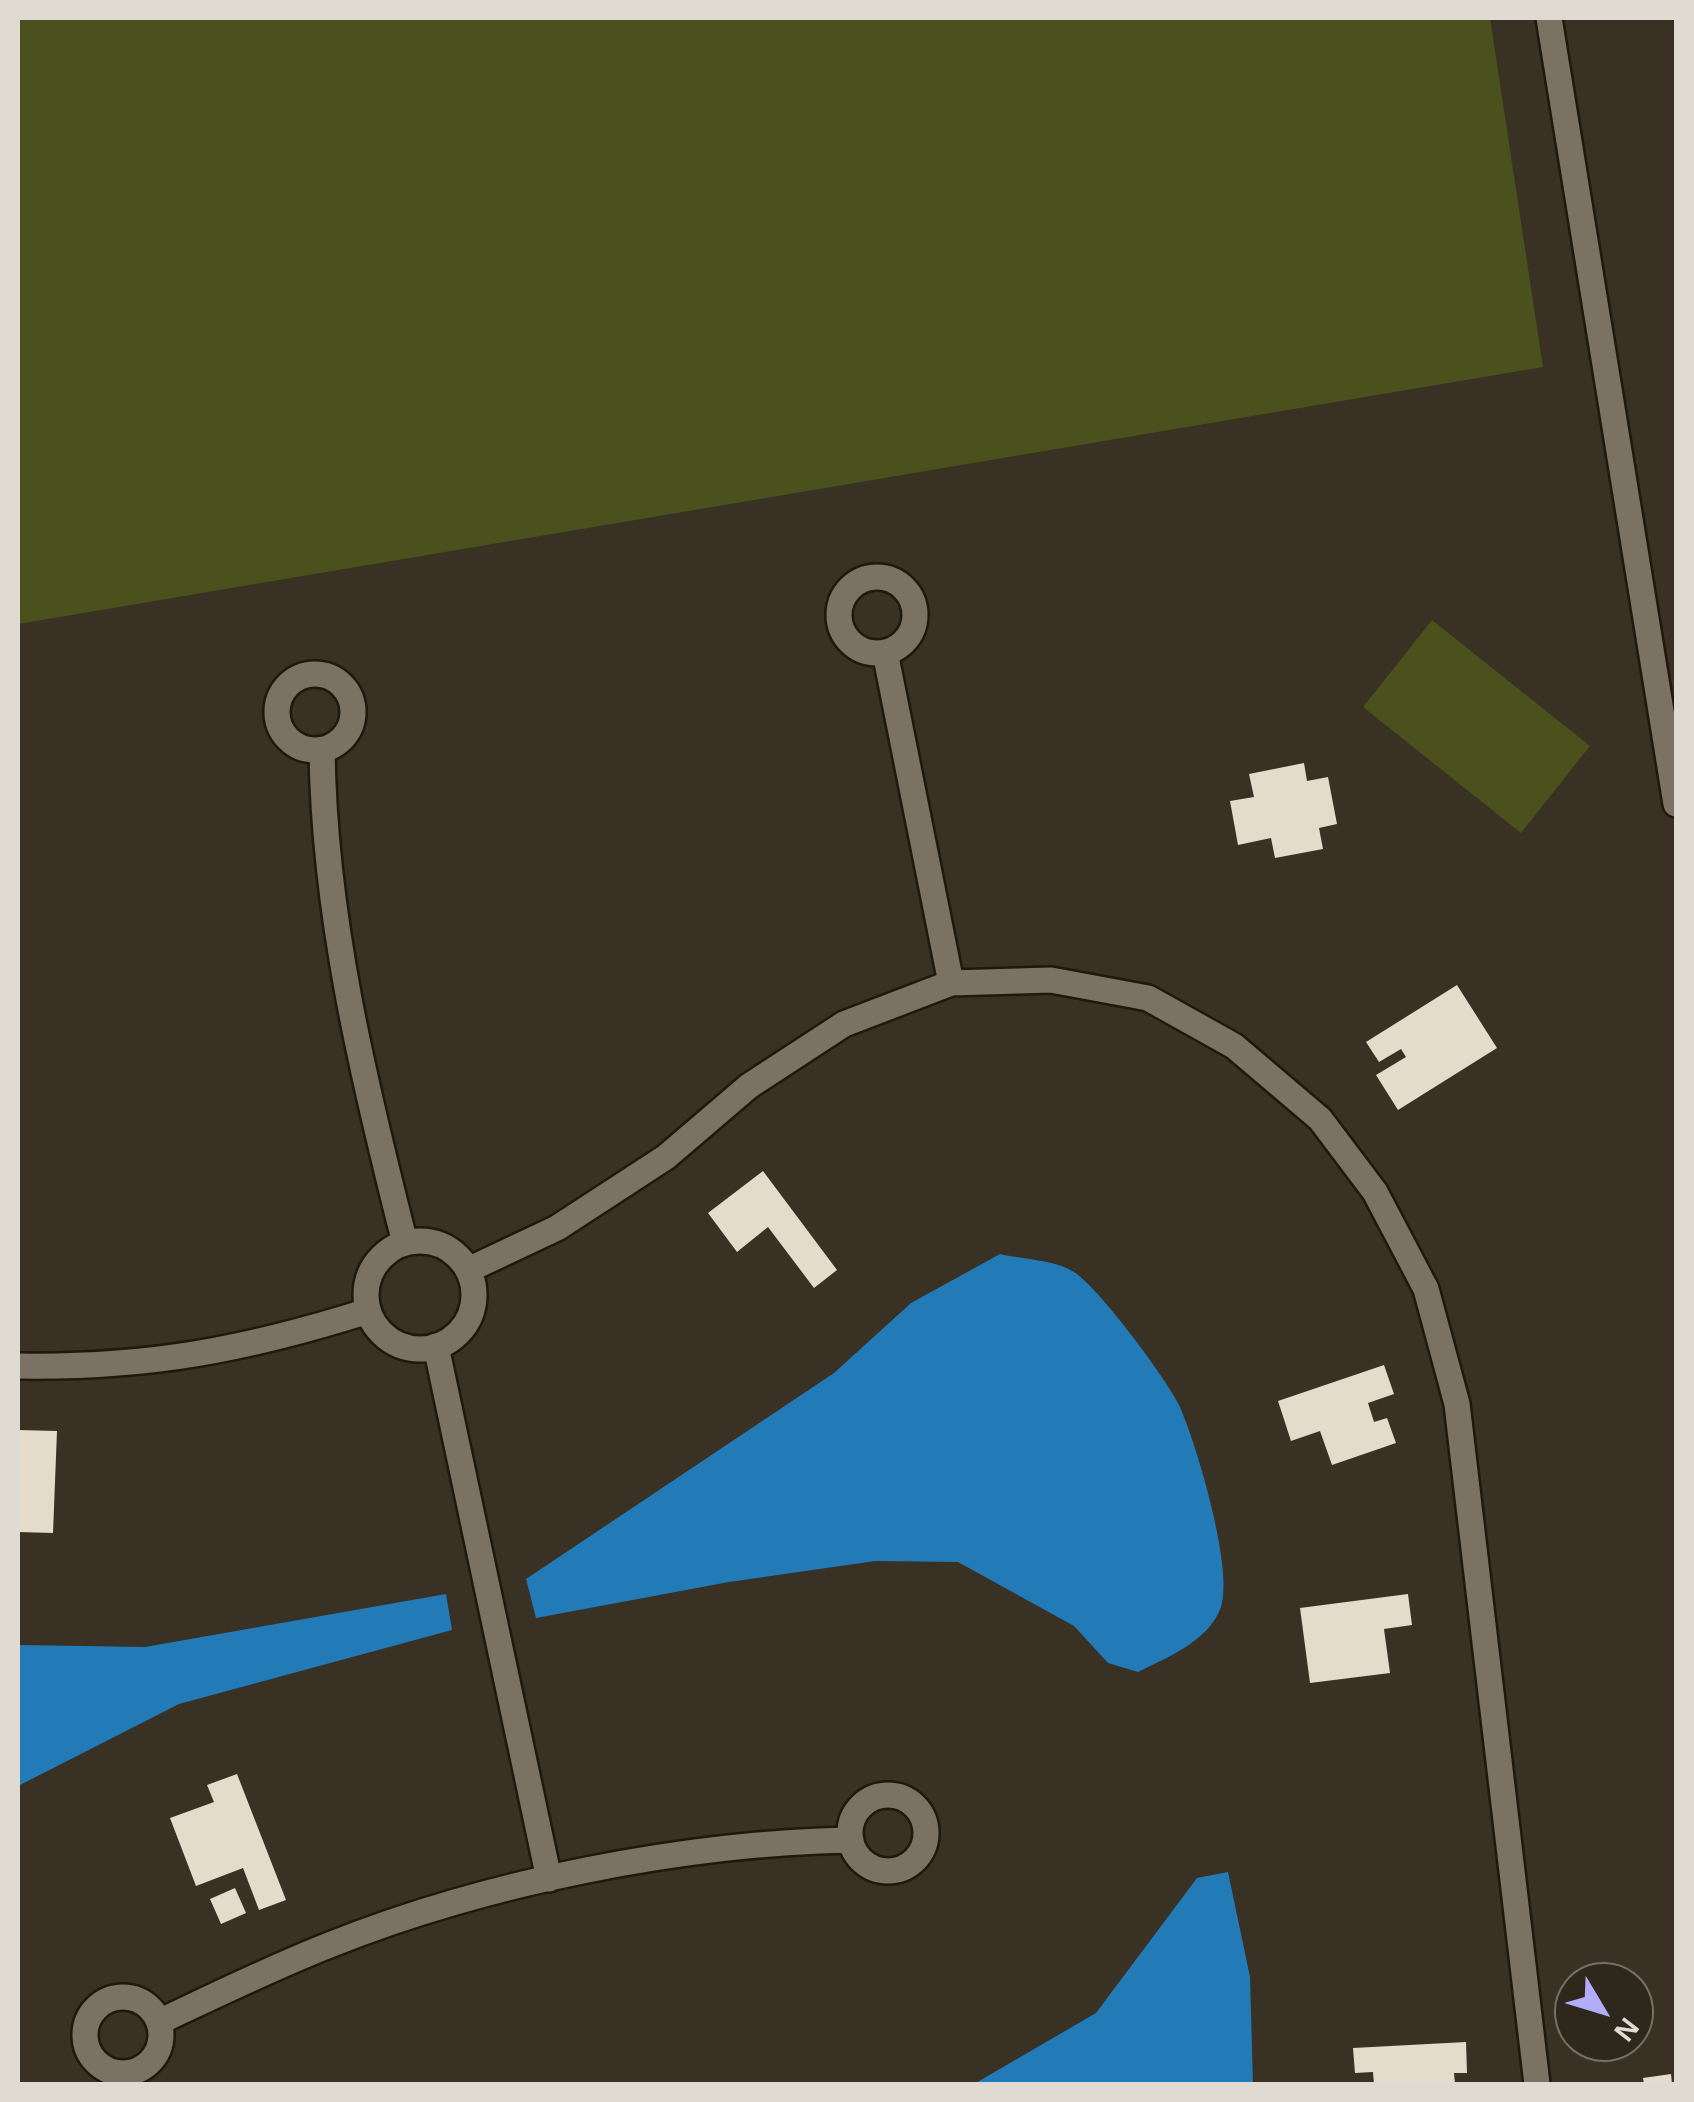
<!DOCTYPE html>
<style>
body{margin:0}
#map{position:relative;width:1694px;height:2102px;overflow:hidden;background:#383124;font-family:Helvetica,sans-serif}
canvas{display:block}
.frame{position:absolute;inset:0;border:20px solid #dfdad2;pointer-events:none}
.north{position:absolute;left:1554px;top:1962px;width:100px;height:100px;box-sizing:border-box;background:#2e271b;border:2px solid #756f64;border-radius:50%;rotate:128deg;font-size:28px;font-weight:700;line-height:40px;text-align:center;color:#dfdad2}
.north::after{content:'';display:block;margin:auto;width:35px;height:45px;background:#b3adf9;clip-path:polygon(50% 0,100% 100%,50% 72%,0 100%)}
</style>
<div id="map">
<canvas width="1694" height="2102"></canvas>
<div class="frame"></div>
<div class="north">N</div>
</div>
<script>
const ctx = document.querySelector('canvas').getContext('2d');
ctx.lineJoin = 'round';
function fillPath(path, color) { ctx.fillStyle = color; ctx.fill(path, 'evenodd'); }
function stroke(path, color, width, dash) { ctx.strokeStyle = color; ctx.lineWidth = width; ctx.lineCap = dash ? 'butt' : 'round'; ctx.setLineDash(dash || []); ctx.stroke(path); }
fillPath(new Path2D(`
 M18 18H1490L1543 367 18 624Z
 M1432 620 1590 746 1521 833 1363 707Z`), '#4b511c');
fillPath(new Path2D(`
 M1000 1254C1021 1259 1056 1260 1074 1272 1098 1287 1166 1378 1179 1405 1196 1442 1234 1569 1221 1607 1209 1641 1168 1657 1138 1672L1108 1663 1074 1626 958 1562 875 1561 729 1582 536 1618 526 1579 834 1373 911 1303Z
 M446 1594 452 1630 179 1704 18 1786V1645L145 1647Z
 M1228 1872 1250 1977 1253 2084H974L1096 2013 1197 1878Z`), '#227ab7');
fillPath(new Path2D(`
 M1304 763 1307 781 1328 777 1337 824 1319 828 1323 849 1275 858 1271 838 1238 845 1230 801 1254 797 1249 774Z
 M1457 985 1497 1048 1398 1110 1376 1075 1406 1057 1401 1049 1379 1062 1366 1042Z
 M763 1171 837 1270 814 1288 768 1227 737 1252 708 1213Z
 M1384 1365 1394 1394 1368 1403 1374 1422 1387 1418 1396 1443 1332 1465 1320 1431 1291 1441 1278 1401Z
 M18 1430 57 1431 53 1533 18 1532Z
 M1408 1594 1412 1625 1384 1629 1390 1673 1310 1683 1300 1608Z
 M237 1774 286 1900 259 1910 243 1868 196 1886 170 1818 214 1802 207 1785Z
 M235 1888 246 1913 221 1924 210 1899Z
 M1466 2042 1467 2073H1454L1455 2084H1374L1373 2072 1355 2073 1353 2048Z
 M1671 2074 1672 2084H1644L1643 2078Z`), '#e5dbcb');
const minor = new Path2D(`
 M1549 18 1676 804
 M839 615a38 38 0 1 1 76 0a38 38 0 1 1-76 0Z
 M885 652 951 983
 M277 712a38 38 0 1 1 76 0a38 38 0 1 1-76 0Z
 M322 750C324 916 364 1082 405 1243
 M366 1295a54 54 0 1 1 108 0a54 54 0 1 1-108 0Z
 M468 1270 557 1228 666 1157 749 1086 844 1024 951 983 1051 980 1148 998 1234 1046 1320 1119 1375 1192 1426 1289 1457 1404 1537 2084
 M436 1346 549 1879
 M18 1366C148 1368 244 1350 368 1311
 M850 1833a38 38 0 1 1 76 0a38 38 0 1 1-76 0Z
 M85 2035a38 38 0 1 1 76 0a38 38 0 1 1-76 0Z
 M159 2022C216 1995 273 1967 332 1944 488 1882 684 1843 851 1840`);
stroke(minor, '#1f180d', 30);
stroke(minor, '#7b7264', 25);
</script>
